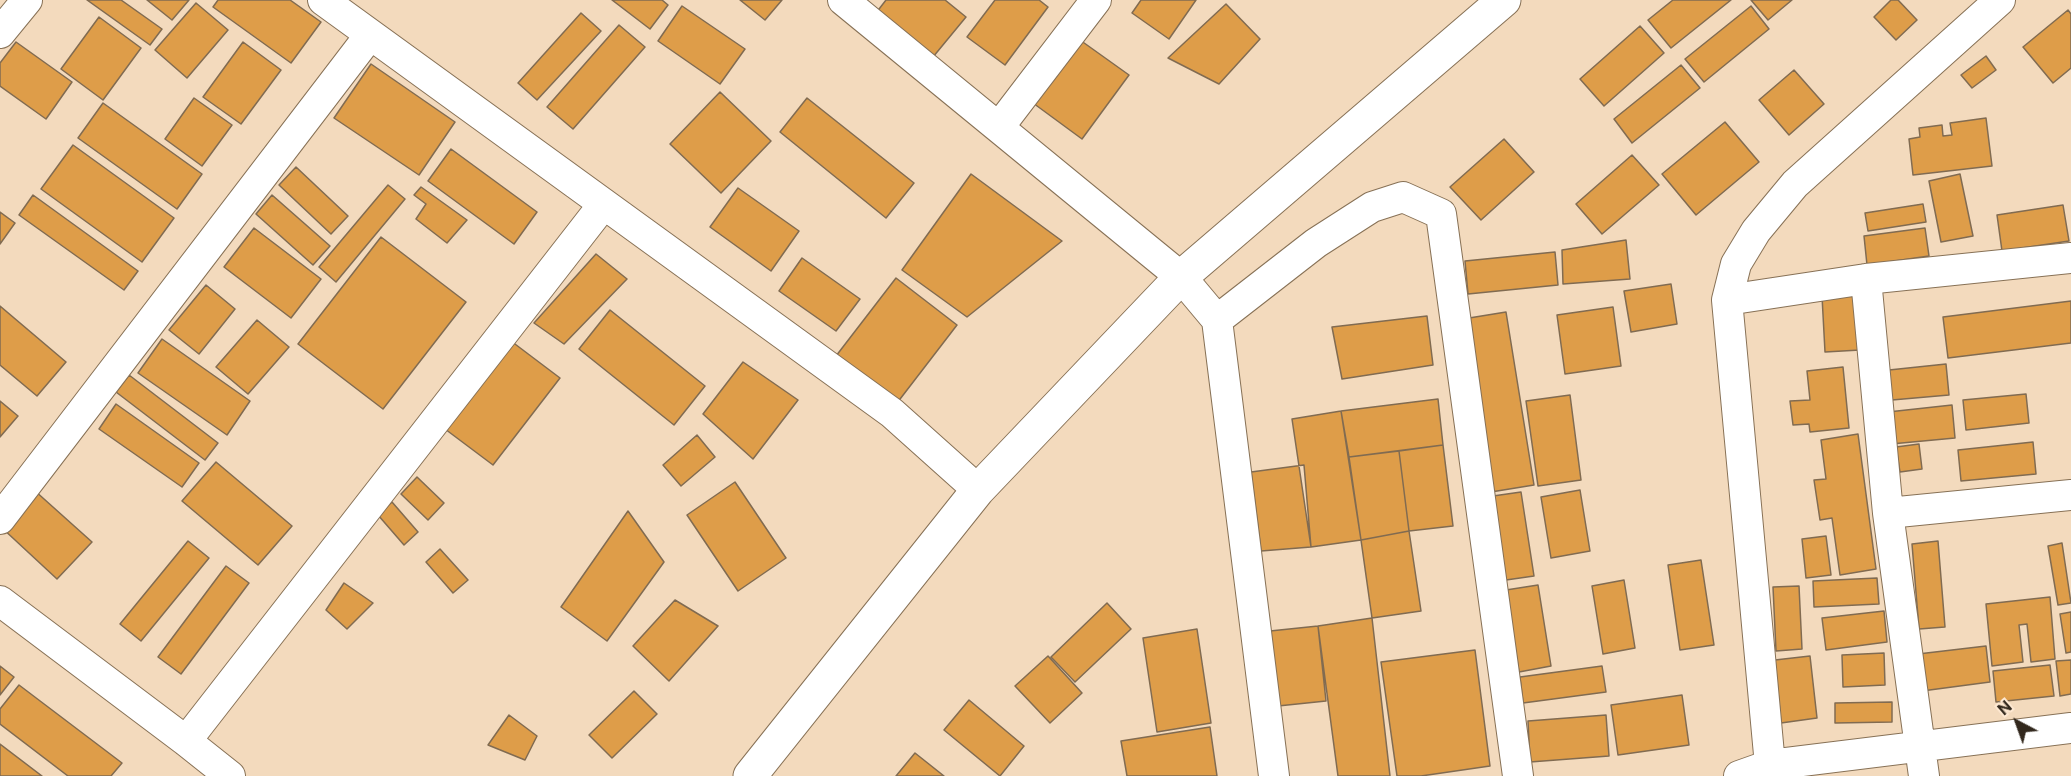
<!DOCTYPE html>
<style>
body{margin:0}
#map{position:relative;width:2071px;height:776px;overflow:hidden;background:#f3dabd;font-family:"Public Sans",sans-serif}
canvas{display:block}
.north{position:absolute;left:1987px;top:692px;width:60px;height:60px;-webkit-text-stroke:4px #fde8d1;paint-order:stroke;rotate:319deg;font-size:16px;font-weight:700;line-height:24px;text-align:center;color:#32281d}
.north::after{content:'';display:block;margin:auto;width:21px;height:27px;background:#32281d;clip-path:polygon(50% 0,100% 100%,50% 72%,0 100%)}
</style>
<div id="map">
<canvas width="2071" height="776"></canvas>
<div class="north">N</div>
</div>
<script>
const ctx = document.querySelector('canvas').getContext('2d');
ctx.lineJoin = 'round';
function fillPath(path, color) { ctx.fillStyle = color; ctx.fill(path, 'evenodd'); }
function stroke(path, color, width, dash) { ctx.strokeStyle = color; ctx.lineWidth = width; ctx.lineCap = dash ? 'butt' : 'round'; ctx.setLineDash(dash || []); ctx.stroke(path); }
const building = new Path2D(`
 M87 0H121L162 29 150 45Z
 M147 0H189L172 20Z
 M218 0H290L321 22 291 63 213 7Z
 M612 0H662L668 5 650 29Z
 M740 0H782L765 20Z
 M886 0H945L966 17 933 57 876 13Z
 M995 0H1039L1048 7 1005 65 967 37Z
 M1141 0H1196L1169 39 1132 13Z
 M1673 0H1731L1671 48 1648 20Z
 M1751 0H1792L1768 20Z
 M1891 0H1898L1917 20 1896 40 1874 17Z
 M196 3 228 30 187 78 155 50Z
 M1226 4 1260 39 1219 84 1168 58Z
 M682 6 745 49 720 84 658 41Z
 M1751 6 1769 29 1704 82 1685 59Z
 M2068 10 2071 14V68L2053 83 2023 47Z
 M581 13 601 31 537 100 518 83Z
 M99 17 141 48 103 100 61 69Z
 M619 25 645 47 573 129 547 107Z
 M1640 26 1664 53 1604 106 1580 79Z
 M1080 40 1129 75 1082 139 1033 103Z
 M16 42 72 82 46 119 0 86V63Z
 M243 42 281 70 241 124 203 97Z
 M1986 56 1996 70 1972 88 1961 75Z
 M371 64 455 122 419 175 334 118Z
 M1681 65 1700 88 1632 143 1614 119Z
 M1794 70 1824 104 1789 135 1759 100Z
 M720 92 771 141 721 193 670 144Z
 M194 98 232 125 202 166 165 139Z
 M807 98 914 183 886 218 780 132Z
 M103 103 202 174 177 209 78 138Z
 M1986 118 1992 166 1913 175 1909 139 1920 137 1919 128 1942 125 1943 136 1952 135 1950 123Z
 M1725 122 1759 162 1696 215 1662 174Z
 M1504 139 1534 172 1481 220 1450 187Z
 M73 145 174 218 142 262 41 189Z
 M451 149 537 212 514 244 428 181Z
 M1632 155 1659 185 1602 234 1576 204Z
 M296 167 348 216 331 234 279 185Z
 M971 174 1062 241 967 317 902 270Z
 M1960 174 1973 236 1941 242 1929 181Z
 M388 185 405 199 336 282 319 267Z
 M421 187 467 220 447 243 416 219 426 204 414 195Z
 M738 188 799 231 771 271 710 227Z
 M33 195 138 271 124 290 19 215Z
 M272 195 330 246 313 265 256 214Z
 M1923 204 1926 222 1868 231 1865 213Z
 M2063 205 2069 241 2002 251 1997 215Z
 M0 212 15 223 0 244Z
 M254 228 321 279 291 318 224 267Z
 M1925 228 1929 256 1867 265 1864 236Z
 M381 237 466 302 383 409 298 344Z
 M1626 240 1630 279 1563 284 1562 250Z
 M1555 252 1558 285 1468 294 1465 261Z
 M596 254 627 279 564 344 534 323Z
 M802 258 860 299 836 331 779 291Z
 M896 278 957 325 897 403 836 356Z
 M1671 284 1677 324 1631 332 1624 291Z
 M206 285 235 309 199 354 169 330Z
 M1857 294 1860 350 1825 352 1822 296Z
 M2071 301V343L1948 358 1943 317Z
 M0 306 66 362 37 396 0 365Z
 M1613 307 1621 366 1565 374 1557 315Z
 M610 310 705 386 674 425 579 349Z
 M1506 312 1534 485 1491 492 1463 319Z
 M1427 316 1433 365 1342 379 1332 327Z
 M257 320 289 347 248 394 216 367Z
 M507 338 560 378 493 465 441 426Z
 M162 339 250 401 227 435 138 373Z
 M743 362 798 400 753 459 703 414Z
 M1946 364 1949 395 1892 400 1889 370Z
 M1843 367 1849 428 1810 432 1809 424 1793 425 1790 401 1810 400 1807 371Z
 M129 375 218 443 205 460 116 392Z
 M2026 394 2029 423 1966 430 1963 400Z
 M1570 395 1581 480 1538 486 1526 401Z
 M1438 399 1443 445 1349 457 1341 411Z
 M0 401 18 416 0 437Z
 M116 404 199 463 182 487 99 429Z
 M1952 405 1955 438 1891 444 1888 412Z
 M1341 411 1361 540 1311 547 1292 419Z
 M1858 434 1876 569 1840 575 1832 518 1820 520 1814 480 1826 479 1821 440Z
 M697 435 715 457 681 486 663 465Z
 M2033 442 2036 474 1961 481 1958 450Z
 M1919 444 1922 469 1900 472 1896 447Z
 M1443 445 1453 526 1409 531 1399 451Z
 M1399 451 1409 531 1361 540 1349 457Z
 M216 462 292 526 258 565 182 501Z
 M1304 465 1311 547 1261 551 1251 472Z
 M417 477 444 503 428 520 401 494Z
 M735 482 786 558 738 591 687 515Z
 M34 490 92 542 57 579 1 527Z
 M1580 490 1590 551 1551 558 1541 497Z
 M1521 492 1534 576 1506 580 1493 496Z
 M392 502 418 532 404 545 378 515Z
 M628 511 664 562 607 641 561 607Z
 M1409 531 1421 611 1372 618 1361 540Z
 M1826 536 1831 575 1806 578 1802 539Z
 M188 541 209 558 141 641 120 624Z
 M1938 541 1945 627 1919 629 1912 544Z
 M2062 543 2071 603 2058 605 2048 546Z
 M440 549 468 580 453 593 426 562Z
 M1701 560 1714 645 1680 650 1668 565Z
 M226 566 249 583 181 674 158 657Z
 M1877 578 1879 604 1814 607 1813 581Z
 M1624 580 1635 648 1603 654 1592 586Z
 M344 583 373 603 347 629 326 610Z
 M1538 585 1551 666 1519 672 1506 590Z
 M1799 586 1802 649 1776 651 1773 587Z
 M2050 597 2055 659 2031 662 2027 624 2019 625 2023 662 1992 666 1986 604Z
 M675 600 718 626 669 681 633 646Z
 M1107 603 1131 629 1075 682 1051 657Z
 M1884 611 1887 642 1826 650 1822 618Z
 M2071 612V652L2066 653 2060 614Z
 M1372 618 1390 776H1338L1318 626Z
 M1318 626 1326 701 1278 706 1270 631Z
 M1197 629 1211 723 1157 732 1143 638Z
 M1986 646 1990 682 1922 691 1918 654Z
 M1475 650 1490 766 1421 776H1397L1381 662Z
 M1884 653 1885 685 1843 687 1842 655Z
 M1048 656 1082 693 1050 723 1015 686Z
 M1810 656 1817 718 1781 723 1775 660Z
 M2071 660V694L2060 696 2056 661Z
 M2050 665 2054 696 1996 702 1993 671Z
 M0 666 14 677 0 695Z
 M1602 666 1606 692 1523 703 1520 677Z
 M19 685 122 763 111 776H68L0 724V709Z
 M634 691 657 714 612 758 589 735Z
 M1682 695 1689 745 1618 755 1611 705Z
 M969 700 1024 746 1000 776 944 730Z
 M1892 702V722L1835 723V703Z
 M509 715 537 736 525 760 488 745Z
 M1606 715 1609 756 1530 762 1528 721Z
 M1210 727 1217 776H1127L1121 741Z
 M0 744 42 776H0Z
 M915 753 944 776H896Z`);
fillPath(building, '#de9d49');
stroke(building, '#816b51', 1.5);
const minor = new Path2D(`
 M323 0 892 413 978 490
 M843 0 1181 277 1217 320 1274 776
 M0 33 27 0
 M999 127 1096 0
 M1866 279 1888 513 2071 495
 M1727 300 1866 279 2071 258
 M1217 320 1316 243 1372 207 1403 197 1441 214 1518 776
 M1888 513 1924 776
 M0 519 370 35
 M0 601 186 741 230 776
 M186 741 603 205
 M1739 776 1770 765 2071 728
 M1771 776 1727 300 1736 264 1756 231 1795 184 2000 0`);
const tertiary = new Path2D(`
 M750 776 978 490 1181 277 1504 0`);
stroke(minor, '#877156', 32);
stroke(tertiary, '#877156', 35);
stroke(minor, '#fff', 30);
stroke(tertiary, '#fff', 33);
</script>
